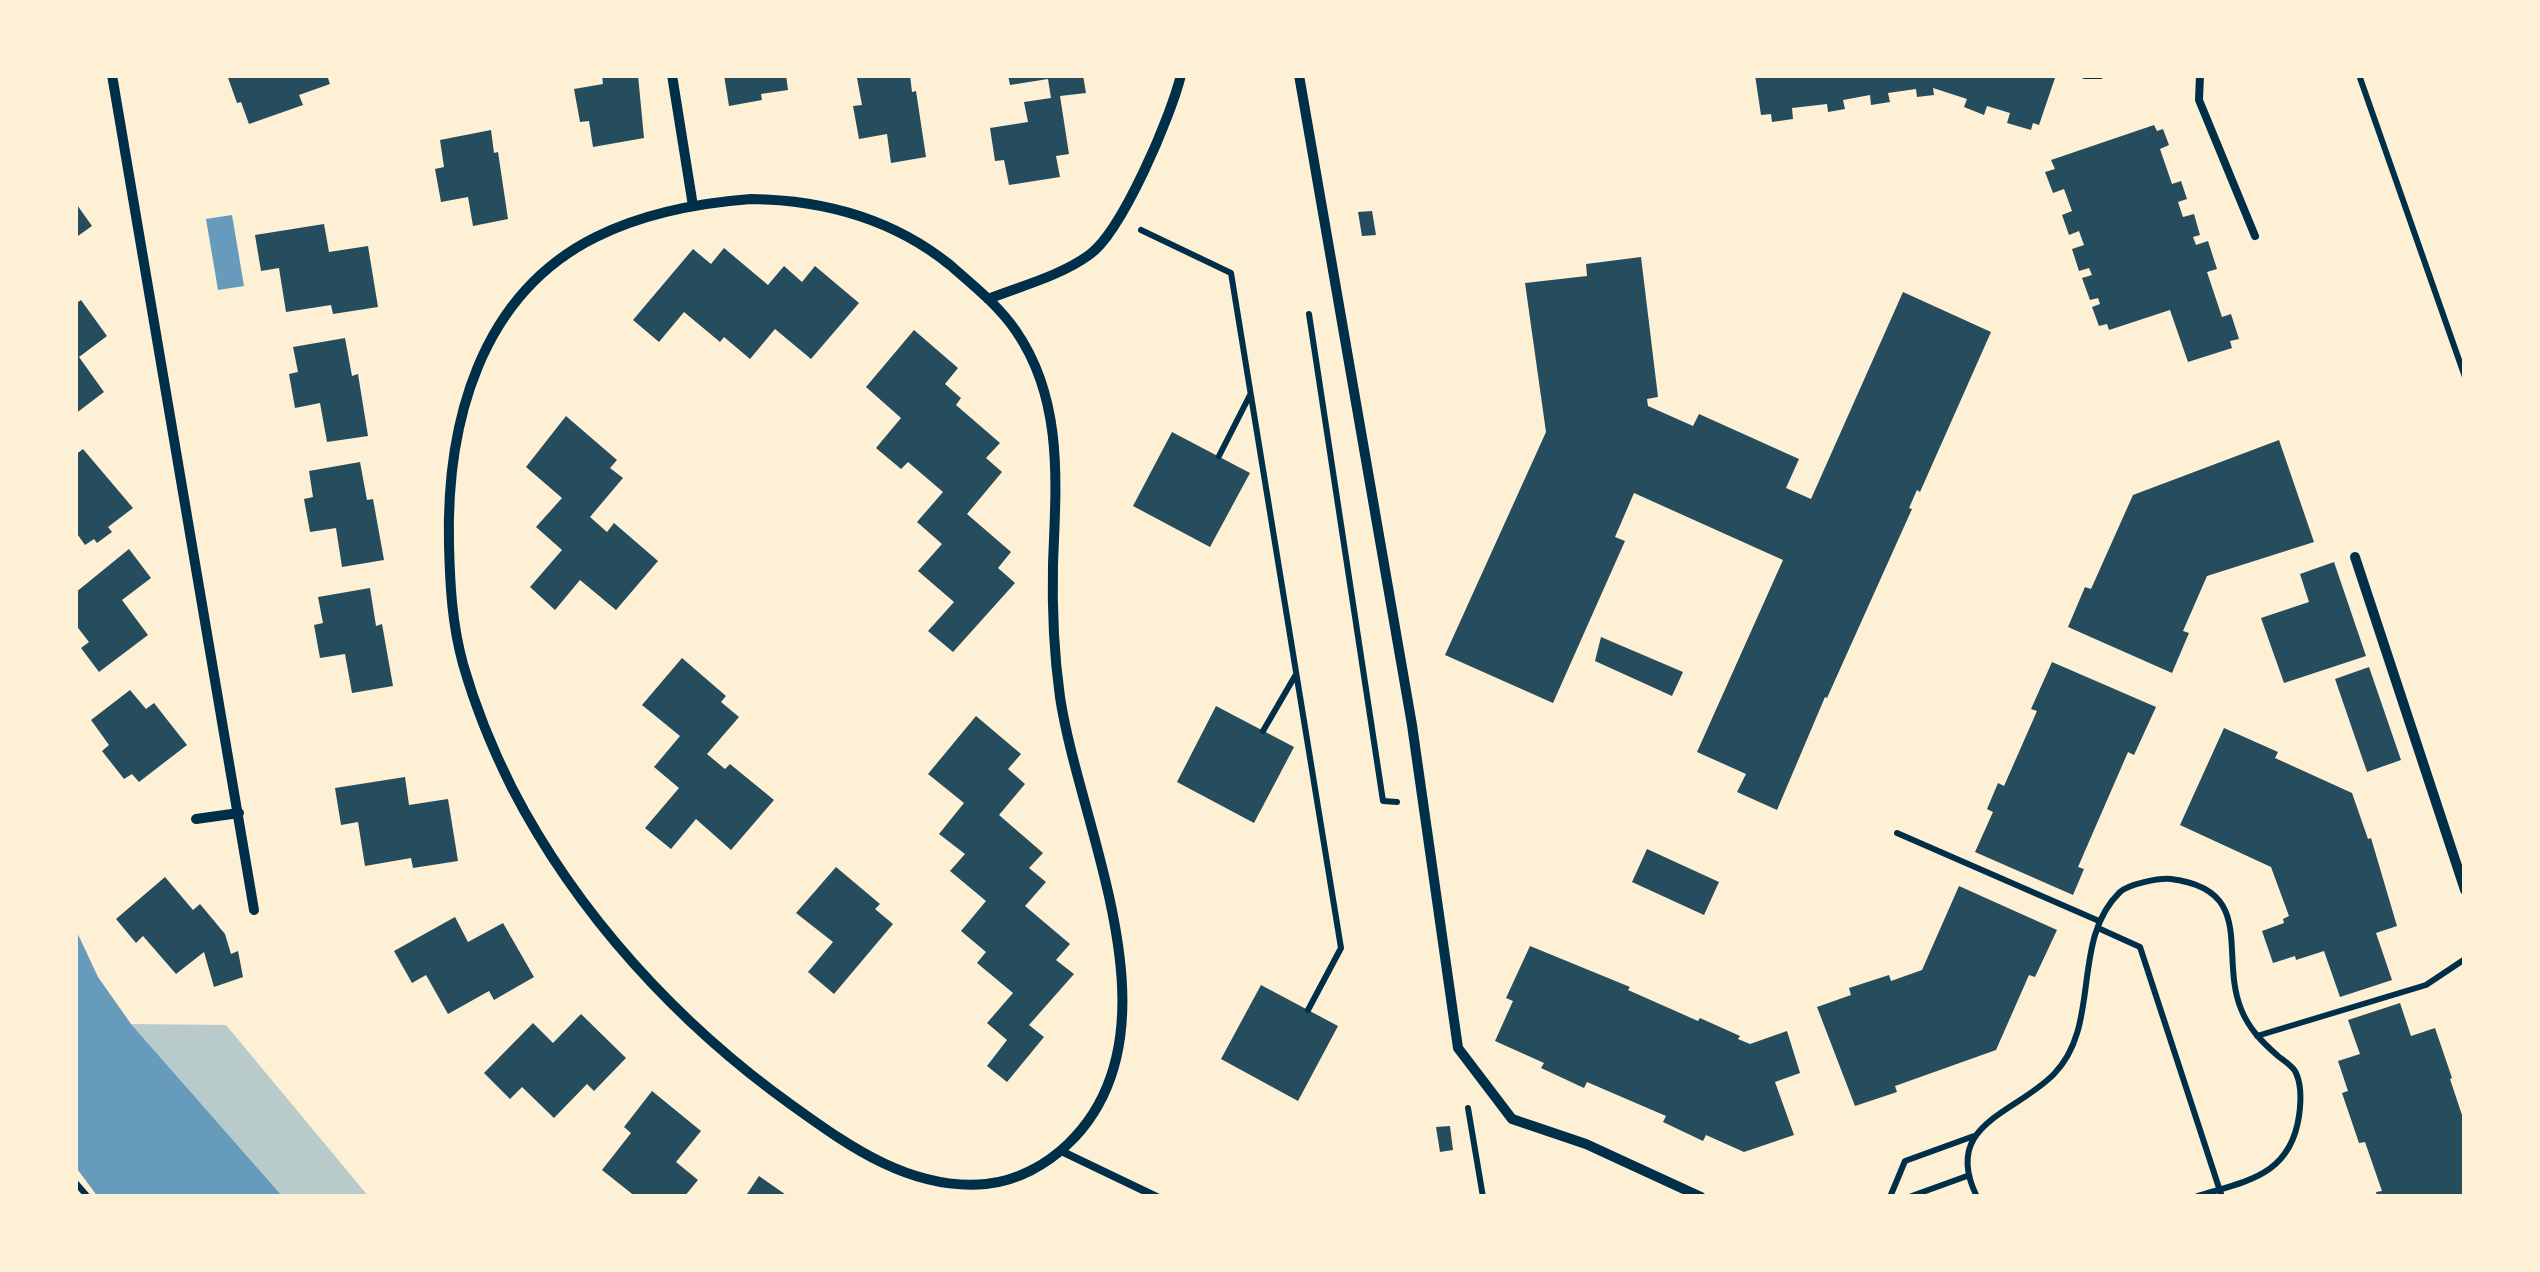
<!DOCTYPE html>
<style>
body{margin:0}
#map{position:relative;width:2540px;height:1272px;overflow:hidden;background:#fdf0d5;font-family:Literata,serif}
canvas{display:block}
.frame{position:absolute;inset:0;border:78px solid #fdf0d5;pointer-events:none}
</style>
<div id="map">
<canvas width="2540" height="1272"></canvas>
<div class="frame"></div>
</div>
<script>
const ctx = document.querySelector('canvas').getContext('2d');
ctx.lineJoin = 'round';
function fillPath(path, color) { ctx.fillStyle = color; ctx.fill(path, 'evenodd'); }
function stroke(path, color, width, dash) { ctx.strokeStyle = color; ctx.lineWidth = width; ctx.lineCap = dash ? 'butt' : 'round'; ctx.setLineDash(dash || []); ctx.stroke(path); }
fillPath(new Path2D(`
 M131 1024 226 1025 369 1197H283Z`), '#b9caca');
fillPath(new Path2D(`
 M232 215 244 286 218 290 206 219Z
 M75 928 98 977 131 1024 283 1197H98L75 1166Z`), '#669bbc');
fillPath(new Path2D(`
 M227 75H327L330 84 299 95 303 105 249 124 241 102 237 103Z
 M602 75H638L644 138 593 147 589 121 580 122 574 89 603 84Z
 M724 75H786L788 90 761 94 762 100 729 106Z
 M877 75H910L912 92 916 91 926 157 891 163 887 134 859 139 853 106 862 105 857 78Z
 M1008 75H1083L1086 93 1060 96 1069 154 1056 156 1060 177 1009 185 1004 160 995 161 990 128 1028 122 1024 102 1051 98 1048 79 1010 85Z
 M1755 75H2056L2039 125 2033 123 2031 130 2007 123 2010 113 1987 106 1984 115 1964 107 1967 99 1933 88 1934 95 1917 97 1916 89 1888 93 1890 102 1871 105 1870 95 1843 100 1845 109 1828 112 1827 104 1792 108 1793 119 1772 122 1771 114 1761 115Z
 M2154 125 2157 131 2163 129 2169 145 2160 149 2172 184 2181 181 2187 199 2178 202 2183 217 2194 214 2200 235 2193 237 2196 245 2208 241 2217 269 2207 272 2222 317 2231 314 2239 339 2230 341 2232 348 2188 362 2170 310 2109 330 2107 324 2099 326 2092 307 2100 304 2098 298 2090 300 2082 278 2092 275 2089 268 2079 271 2072 249 2084 245 2079 231 2069 235 2062 215 2072 211 2064 189 2053 193 2045 172 2055 169 2051 160Z
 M491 130 494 153 498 152 508 219 473 226 468 197 441 202 435 169 444 167 440 140Z
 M75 202 92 226 75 238Z
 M1372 211 1376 235 1362 236 1358 212Z
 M324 224 329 252 368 246 378 307 333 314 331 305 286 312 279 268 261 271 255 235Z
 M724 248 768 285 784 266 802 282 815 266 859 303 811 359 775 329 750 359 724 337 720 342 684 312 659 342 633 320 693 249 711 264Z
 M1641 257 1658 397 1647 399 1648 406 1693 426 1699 414 1799 459 1786 488 1811 499 1903 292 1991 332 1920 492 1917 490 1909 508 1912 509 1827 698 1825 697 1777 810 1737 792 1746 774 1697 752 1783 560 1634 493 1615 537 1625 541 1553 703 1445 655 1546 432 1525 283 1587 276 1586 264Z
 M81 300 107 336 79 357 104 392 75 414V304Z
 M914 330 958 368 945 384 961 398 956 405 1000 443 986 458 1002 472 967 514 1011 552 998 568 1015 583 953 652 928 631 954 602 918 571 942 544 917 522 943 492 908 462 901 469 876 448 901 418 866 387Z
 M345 338 352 376 358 374 368 436 327 442 320 403 295 408 289 374 298 372 293 347Z
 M566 416 617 460 610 468 623 478 590 517 607 532 614 523 658 561 616 610 580 580 555 610 530 587 562 550 536 527 562 498 526 467Z
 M1172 432 1250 473 1210 547 1133 506Z
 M2279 440 2314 542 2207 576 2183 631 2189 633 2172 673 2068 627 2085 587 2091 589 2133 495Z
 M83 449 133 508 108 527 112 532 97 543 94 539 85 545 75 531V455Z
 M360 462 367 500 373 499 384 560 342 567 336 528 310 532 304 499 313 497 309 471Z
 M129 549 151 578 122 600 148 635 99 672 81 648 89 642 75 624V593Z
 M2334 562 2366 656 2284 683 2261 618 2309 602 2300 574Z
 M370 588 376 626 382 624 393 686 352 693 345 654 320 658 314 625 323 623 318 597Z
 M1601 637 1683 672 1672 696 1595 661Z
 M682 658 726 696 721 702 739 717 707 754 725 769 730 764 774 800 731 850 696 819 671 849 645 828 679 788 654 767 680 736 642 705Z
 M2052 662 2156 707 2134 755 2128 752 2078 867 2084 869 2073 895 1975 852 1993 812 1987 809 1998 783 2004 786 2037 711 2031 709Z
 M2369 667 2401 760 2367 772 2335 679Z
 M130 690 146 709 154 703 187 745 139 782 132 774 124 779 102 751 109 745 91 720Z
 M1216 706 1294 747 1254 823 1177 782Z
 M976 716 1021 754 1008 769 1025 784 999 815 1043 853 1029 868 1046 882 1025 906 1070 944 1056 960 1074 974 1029 1025 1044 1037 1007 1082 987 1066 1007 1040 987 1023 1013 993 977 963 986 952 961 931 986 901 950 871 965 854 939 834 964 803 928 774Z
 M2224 728 2278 752 2275 758 2352 793 2368 839 2371 838 2397 926 2376 933 2392 980 2340 997 2324 951 2296 960 2295 956 2273 963 2262 931 2284 923 2283 919 2289 916 2271 867 2180 825Z
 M405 777 409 805 448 799 458 861 413 868 411 858 365 866 358 822 341 825 335 788Z
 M1647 849 1719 882 1704 915 1632 882Z
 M836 867 880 904 875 909 893 924 834 994 808 972 833 942 796 913Z
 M165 877 193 910 200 904 225 934 231 954 238 951 243 977 214 987 204 952 176 974 143 936 136 943 116 919Z
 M1959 886 2057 930 2035 977 2029 975 1996 1050 1895 1086 1897 1092 1855 1106 1817 1007 1851 995 1849 988 1889 975 1891 981 1922 970Z
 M455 917 468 942 503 923 534 977 494 1000 489 991 448 1014 426 975 412 983 394 951Z
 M1530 946 1630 987 1628 990 1698 1021 1700 1018 1740 1036 1738 1039 1750 1044 1787 1031 1800 1073 1775 1082 1794 1135 1744 1152 1706 1135 1703 1141 1663 1122 1666 1116 1587 1082 1584 1088 1541 1068 1544 1063 1495 1041 1513 1001 1506 998Z
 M1261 985 1338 1026 1298 1101 1221 1059Z
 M2400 1003 2411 1036 2435 1028 2452 1078 2450 1079 2465 1124V1197H2377L2376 1192 2382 1191 2365 1142 2359 1143 2342 1093 2348 1091 2338 1061 2360 1054 2348 1020Z
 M581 1014 626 1058 594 1091 587 1084 554 1118 522 1087 510 1099 484 1073 533 1023 553 1043Z
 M652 1091 701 1131 676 1162 698 1180 684 1197H636L602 1170 631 1133 624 1127Z
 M1450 1126 1453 1150 1440 1152 1436 1127Z
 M759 1176 789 1197H745Z`), '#264d5e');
stroke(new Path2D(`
 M2359 75 2465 377
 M1141 230 1231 273 1341 948 1308 1010
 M1309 314 1383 801 1397 802
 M1219 456 1250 395
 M1263 731 1295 676
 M1897 833 2099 921
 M2098 928 2140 947 2222 1197
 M2257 1036 2426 985 2465 959
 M1468 1108 1483 1197
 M75 1182 88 1197
 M1890 1197 1905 1161 1974 1136
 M1909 1197 1967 1176
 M1977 1197C1941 1124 2015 1114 2054 1074 2102 1025 2070 940 2120 892 2129 884 2158 878 2171 879 2257 890 2219 954 2241 1009 2249 1029 2262 1042 2278 1056 2283 1060 2292 1066 2295 1071 2302 1084 2301 1102 2299 1116 2290 1177 2245 1181 2195 1197`), '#003049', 6);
stroke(new Path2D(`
 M2085 75H2100
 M2200 75 2199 100 2255 236
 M1061 1151 1157 1197`), '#003049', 8);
stroke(new Path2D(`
 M112 75 254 910
 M672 75 693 206
 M1299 75 1412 725 1458 1048 1512 1119 1586 1144 1701 1197
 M751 199C823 200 893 219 950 265 973 285 999 306 1016 331 1064 401 1056 484 1053 564 1052 608 1054 654 1060 697 1080 830 1185 1032 1068 1144 1046 1165 1017 1181 986 1184 912 1191 850 1147 793 1106 678 1024 577 914 512 788 492 748 475 706 463 664 452 624 450 585 449 545 446 425 479 295 596 237 644 213 698 203 751 199Z
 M988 299C1021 286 1060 276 1089 255 1122 232 1171 116 1181 75
 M2355 557 2465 890
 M196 819 239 813`), '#003049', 10);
</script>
